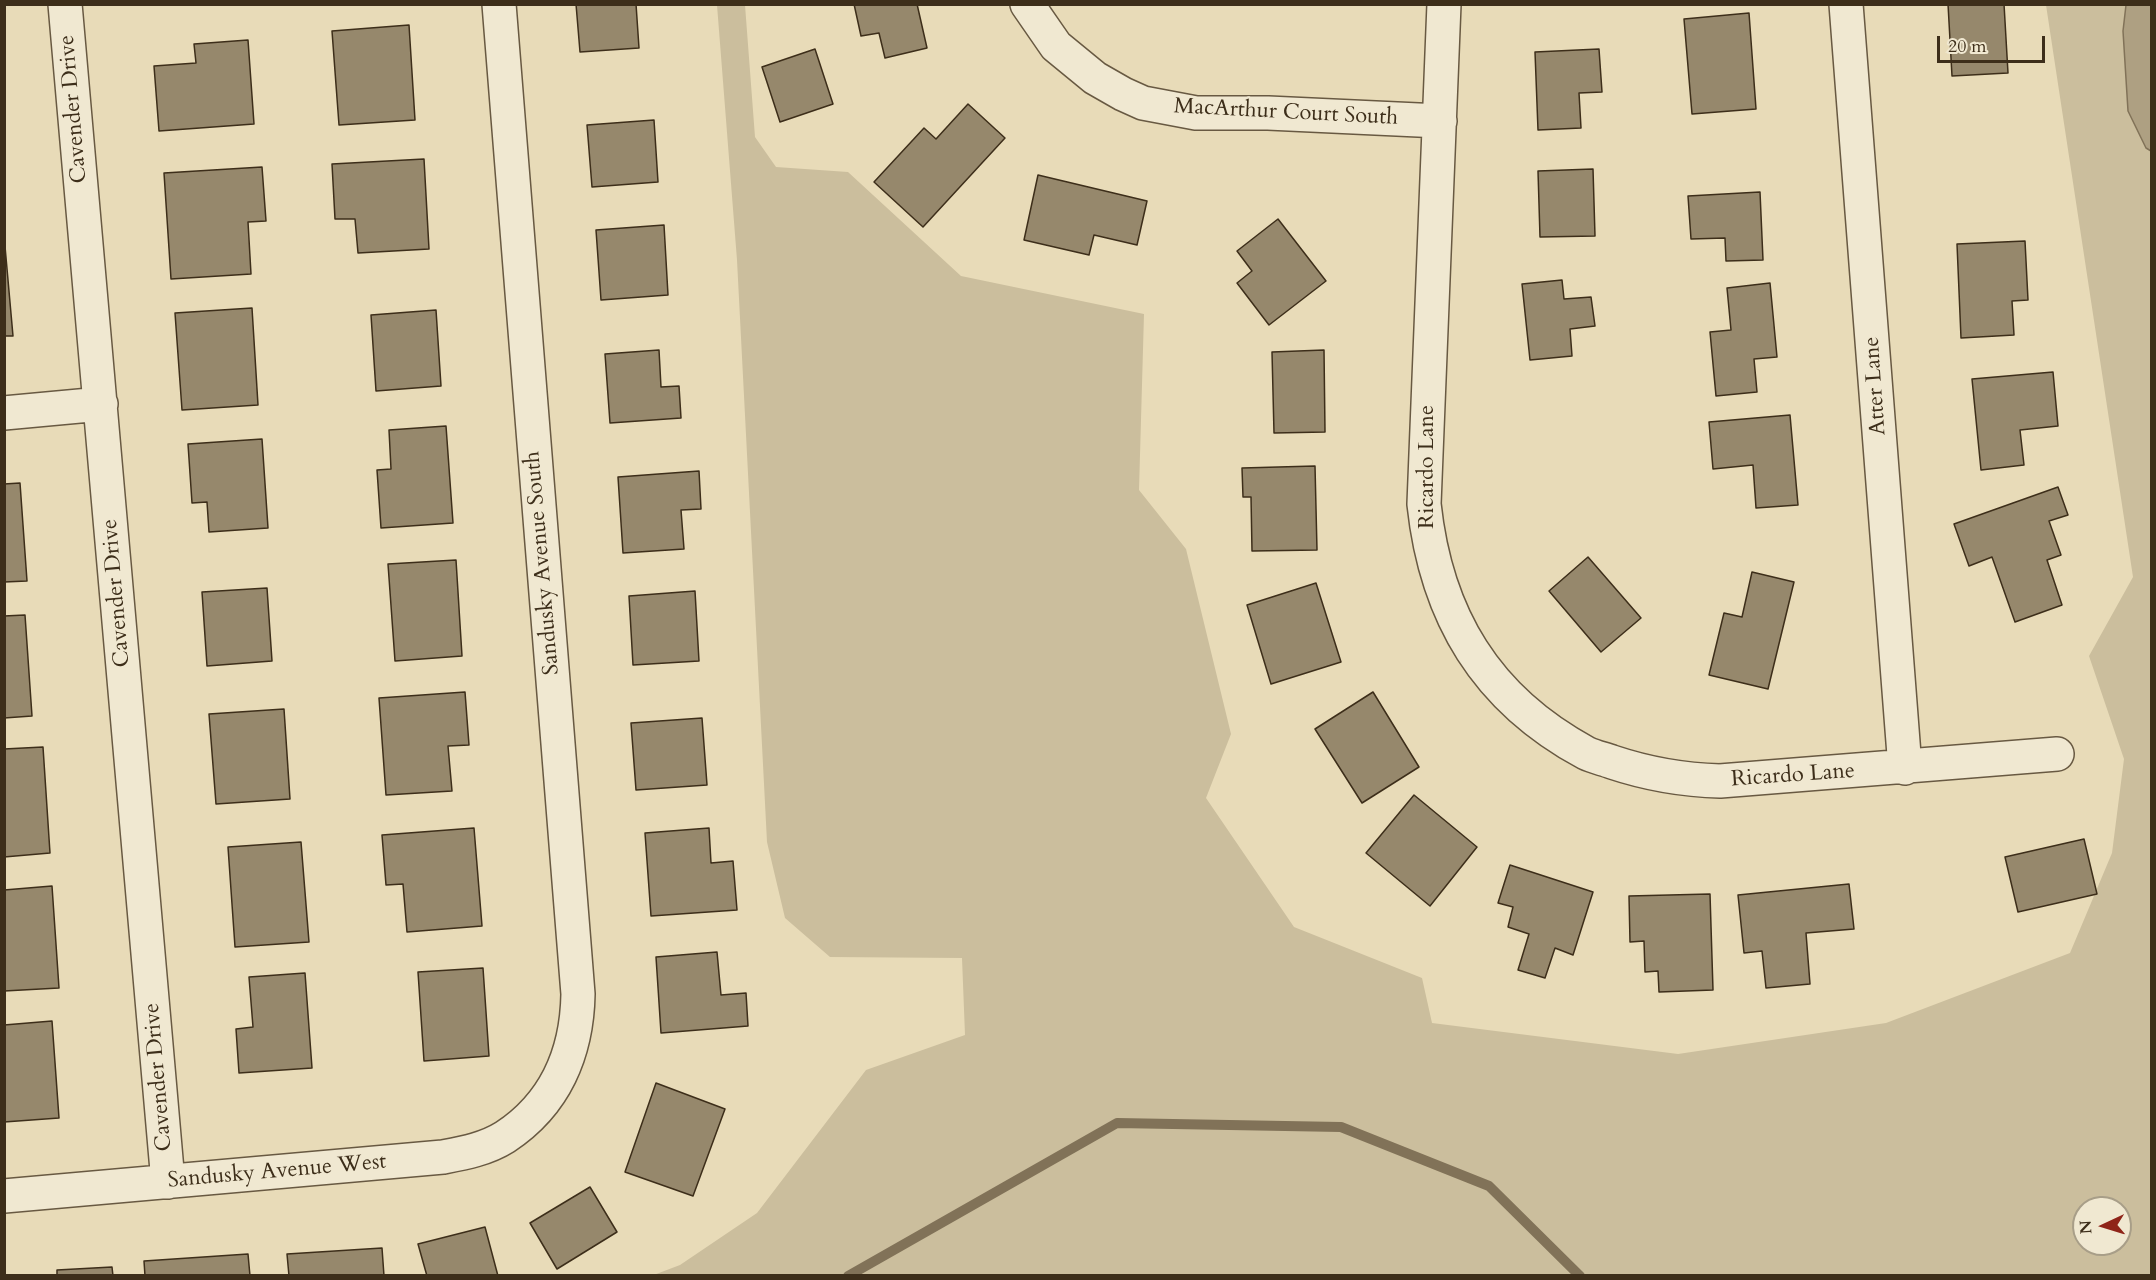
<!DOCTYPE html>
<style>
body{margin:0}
#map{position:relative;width:2156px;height:1280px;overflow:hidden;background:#e8dbb8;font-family:Cardo,serif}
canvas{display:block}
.frame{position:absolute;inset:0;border:6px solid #3d2e1a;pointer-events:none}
.north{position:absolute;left:2072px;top:1196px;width:60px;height:60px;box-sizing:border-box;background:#f0e8d1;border:2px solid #a89e88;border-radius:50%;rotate:266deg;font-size:16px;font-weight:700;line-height:24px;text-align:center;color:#3d2e1a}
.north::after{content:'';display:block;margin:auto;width:21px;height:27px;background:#8f2418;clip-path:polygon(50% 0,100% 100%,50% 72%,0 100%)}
.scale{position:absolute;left:1937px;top:36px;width:108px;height:27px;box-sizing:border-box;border:3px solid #3d2e1a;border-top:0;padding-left:8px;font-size:18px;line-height:21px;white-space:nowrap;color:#3d2e1a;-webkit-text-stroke:4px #f0e8d1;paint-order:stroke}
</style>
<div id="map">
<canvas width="2156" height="1280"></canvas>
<div class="frame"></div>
<div class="north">N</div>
<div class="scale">20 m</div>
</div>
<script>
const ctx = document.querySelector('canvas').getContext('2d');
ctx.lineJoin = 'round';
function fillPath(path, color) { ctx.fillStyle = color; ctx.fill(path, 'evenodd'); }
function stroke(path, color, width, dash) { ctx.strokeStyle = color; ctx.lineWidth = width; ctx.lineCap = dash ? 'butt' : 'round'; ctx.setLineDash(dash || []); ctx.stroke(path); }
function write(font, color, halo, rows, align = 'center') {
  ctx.font = font + ' Cardo,serif'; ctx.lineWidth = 4.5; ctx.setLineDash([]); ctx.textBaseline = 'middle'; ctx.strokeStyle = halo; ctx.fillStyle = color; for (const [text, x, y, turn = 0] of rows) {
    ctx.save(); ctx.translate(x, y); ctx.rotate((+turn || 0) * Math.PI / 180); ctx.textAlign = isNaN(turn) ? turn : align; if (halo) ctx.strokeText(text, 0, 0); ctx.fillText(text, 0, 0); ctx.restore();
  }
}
fillPath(new Path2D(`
 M717 5H745L755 137 776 167 848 172 961 276 1144 314 1139 490 1186 549 1231 734 1206 798 1294 927 1422 978 1432 1023 1678 1054 1886 1023 2070 953 2112 853 2124 759 2089 656 2133 577 2046 5H2126L2123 31 2146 148 2152 151 2151 1275 651 1276 680 1265 757 1213 866 1070 965 1035 962 958 830 957 785 918 767 842 737 260ZM2084 1208H2120V1244H2084Z`), '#cbbe9d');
const water = new Path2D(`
 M2126 5H2151V151L2146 148 2128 111 2123 31Z`);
fillPath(water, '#aea082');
stroke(water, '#817258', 1.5);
stroke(new Path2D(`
 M848 1276 1117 1123 1341 1127 1489 1186 1580 1276`), '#817258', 10);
const building = new Path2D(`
 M576 4H636L639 48 580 52Z
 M854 4H917L927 48 885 58 879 33 861 36Z
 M1948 4H2004L2008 73 1952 76Z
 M1749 13 1756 109 1692 114 1684 19Z
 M409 25 415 120 339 125 332 31Z
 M248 40 254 124 159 131 154 66 196 63 194 44Z
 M815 49 833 104 780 122 762 67Z
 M1599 49 1602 92 1579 93 1581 128 1538 130 1535 52Z
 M968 104 1005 138 923 227 874 182 924 128 936 139Z
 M654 120 658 182 592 187 587 125Z
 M424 159 429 249 358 253 355 219H335L332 164Z
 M262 167 266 221 248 222 251 274 171 279 164 173Z
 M1593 169 1595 236 1540 237 1538 171Z
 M1038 175 1147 201 1137 245 1094 235 1089 255 1024 240Z
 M1760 192 1763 260 1726 261 1725 238 1691 239 1688 196Z
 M1278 219 1326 281 1269 325 1237 283 1252 271 1237 251Z
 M664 225 668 295 601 300 596 230Z
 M4 235 13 336H4Z
 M2025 241 2028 300 2012 301 2014 335 1961 338 1957 244Z
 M1562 280 1564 299 1591 297 1595 326 1570 329 1572 356 1530 360 1522 284Z
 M1770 283 1777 357 1754 359 1757 392 1716 396 1710 332 1731 330 1727 288Z
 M252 308 258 405 182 410 175 313Z
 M436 310 441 386 376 391 371 315Z
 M659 350 661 387 679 386 681 418 610 423 605 354Z
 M1324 350 1325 432 1274 433 1272 352Z
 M2053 372 2058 426 2020 430 2024 465 1981 470 1972 379Z
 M1790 415 1798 505 1756 508 1753 465 1713 469 1709 422Z
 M446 426 453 523 381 528 377 470 391 469 389 430Z
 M262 439 268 528 209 532 207 502 192 503 188 444Z
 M1315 466 1317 550 1252 551 1251 497H1243L1242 468Z
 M699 471 701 509 681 510 684 549 623 553 618 477Z
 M20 483 27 581 4 582V484Z
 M2058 487 2068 515 2049 521 2061 555 2047 560 2062 605 2015 622 1992 557 1969 566 1954 524Z
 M1588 557 1641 618 1601 652 1549 591Z
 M456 560 462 656 395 661 388 564Z
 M1752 572 1794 582 1768 689 1709 675 1724 613 1742 617Z
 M1316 583 1341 662 1271 684 1247 605Z
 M267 588 272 661 207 666 202 592Z
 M695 591 699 661 633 665 629 596Z
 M25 615 32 716 4 718V616Z
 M465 692 469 745 448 746 452 791 386 795 379 698Z
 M1373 692 1419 767 1362 803 1315 729Z
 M284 709 290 799 216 804 209 714Z
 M702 718 707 785 636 790 631 723Z
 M43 747 50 853 4 857V749Z
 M1414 795 1477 847 1430 906 1366 853Z
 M474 828 482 926 407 932 403 884 386 885 382 835Z
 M709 828 711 863 733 861 737 910 651 916 645 833Z
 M2084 839 2097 894 2018 912 2005 857Z
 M301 842 309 942 235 947 228 847Z
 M1510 865 1593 892 1573 955 1555 948 1545 978 1518 970 1529 934 1508 927 1513 907 1498 903Z
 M1849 884 1854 929 1806 933 1810 984 1766 988 1762 951 1744 953 1738 895Z
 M52 886 59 988 4 991V890Z
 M1710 894 1713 990 1659 992 1658 971 1645 972 1644 941 1630 942 1629 896Z
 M717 952 721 995 746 993 748 1026 661 1033 656 957Z
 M483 968 489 1056 424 1061 418 972Z
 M305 973 312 1068 239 1073 236 1029 253 1027 249 977Z
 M52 1021 59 1118 4 1122V1025Z
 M656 1083 725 1109 693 1196 625 1172Z
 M590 1187 617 1232 557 1269 530 1223Z
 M485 1227 498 1276H427L418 1244Z
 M382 1248 384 1276H289L287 1254Z
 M248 1254 250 1276H145L144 1261Z
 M112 1267 113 1276H57V1270Z`);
fillPath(building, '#96886c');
stroke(building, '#3d2e1a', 1.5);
const street = new Path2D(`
 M65 4 168 1182
 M1027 4 1056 46 1095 78 1123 94 1143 103 1196 113H1268L1440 121
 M1444 4 1424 504C1436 616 1486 699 1586 753 1594 757 1604 759 1612 762 1648 774 1682 780 1720 781L2057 754
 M1846 4 1905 768
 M4 413 101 404
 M4 1196 443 1157C464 1153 486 1149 505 1137 555 1104 577 1053 578 994L499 4`);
stroke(street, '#685942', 36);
stroke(street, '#f0e8d1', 33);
write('22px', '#3d2e1a', '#f0e8d1', [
 ["Cavender Drive",74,109,-95],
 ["MacArthur Court South",1286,113,3],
 ["Atter Lane",1876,386,-94],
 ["Ricardo Lane",1428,467,-90],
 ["Sandusky Avenue South",543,563,-95],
 ["Cavender Drive",117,593,-95],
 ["Ricardo Lane",1793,776,-4],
 ["Cavender Drive",159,1077,-95],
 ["Sandusky Avenue West",277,1172,-5]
]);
</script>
